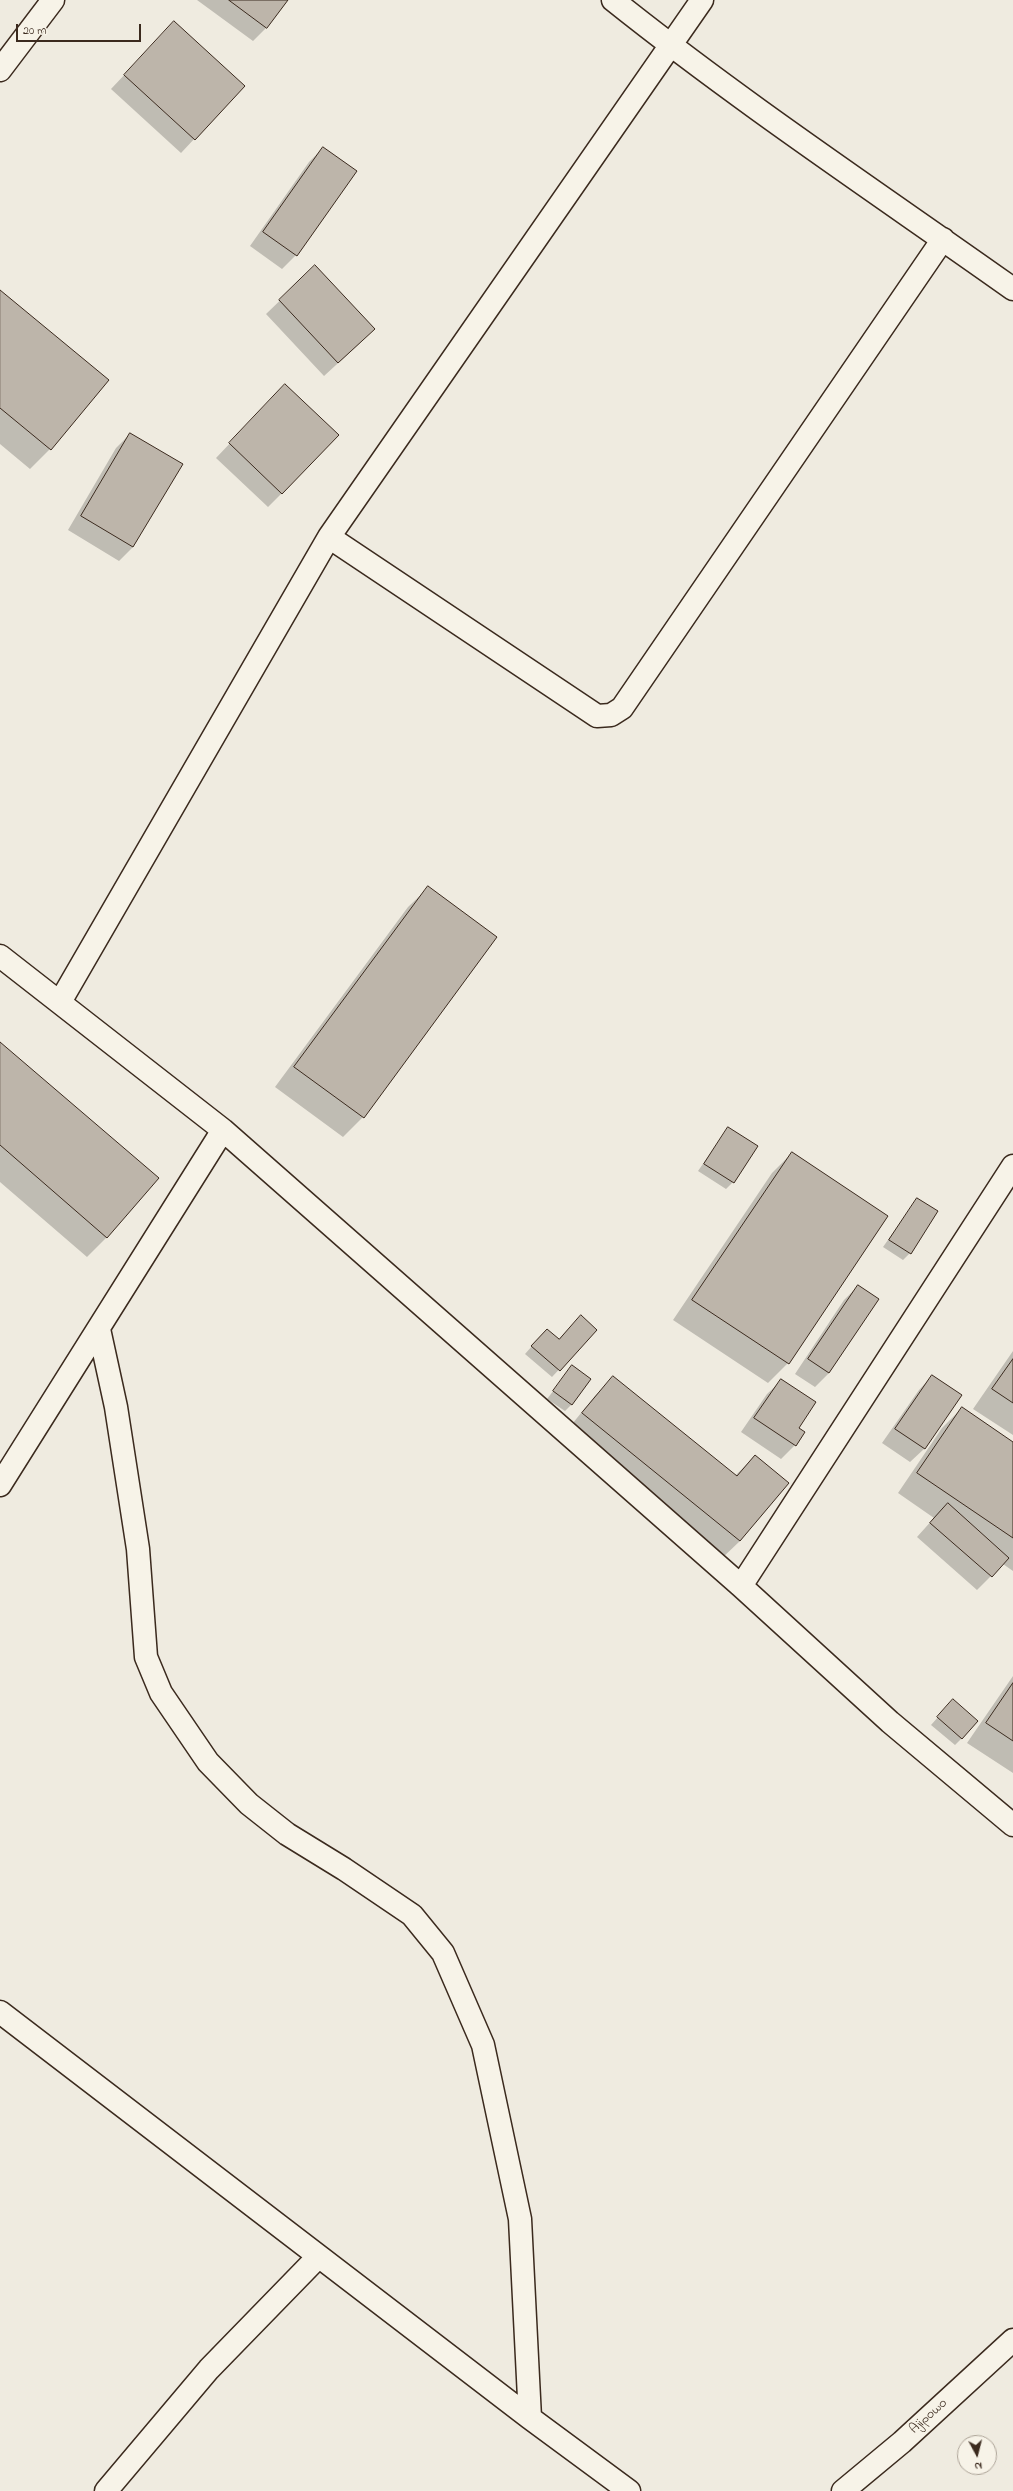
<!DOCTYPE html>
<style>
body{margin:0}
#map{position:relative;width:1013px;height:2491px;overflow:hidden;background:#efebe0;font-family:"Indie Flower",sans-serif}
canvas{display:block}
.north{position:absolute;left:957px;top:2435px;width:40px;height:40px;box-sizing:border-box;background:#f7f3e8;border:1px solid #aca397;border-radius:50%;rotate:173deg;font-size:11px;font-weight:700;line-height:16px;text-align:center;color:#3b2a1e}
.north::after{content:'';display:block;margin:auto;width:14px;height:18px;background:#3b2a1e;clip-path:polygon(50% 0,100% 100%,50% 72%,0 100%)}
.scale{position:absolute;left:16px;top:24px;width:125px;height:18px;box-sizing:border-box;border:2px solid #3b2a1e;border-top:0;padding-left:5px;font-size:12px;line-height:14px;white-space:nowrap;color:#3b2a1e;-webkit-text-stroke:3px #f7f3e8;paint-order:stroke}
</style>
<div id="map">
<canvas width="1013" height="2491"></canvas>
<div class="north">N</div>
<div class="scale">20 m</div>
</div>
<script>
const ctx = document.querySelector('canvas').getContext('2d');
ctx.lineJoin = 'round';
function fillPath(path, color) { ctx.fillStyle = color; ctx.fill(path, 'evenodd'); }
function stroke(path, color, width, dash) { ctx.strokeStyle = color; ctx.lineWidth = width; ctx.lineCap = dash ? 'butt' : 'round'; ctx.setLineDash(dash || []); ctx.stroke(path); }
function write(font, color, halo, rows, align = 'center') {
  ctx.font = font + ' "Indie Flower",sans-serif'; ctx.lineWidth = 4; ctx.setLineDash([]); ctx.textBaseline = 'middle'; ctx.strokeStyle = halo; ctx.fillStyle = color; for (const [text, x, y, turn = 0] of rows) {
    ctx.save(); ctx.translate(x, y); ctx.rotate((+turn || 0) * Math.PI / 180); ctx.textAlign = isNaN(turn) ? turn : align; if (halo) ctx.strokeText(text, 0, 0); ctx.fillText(text, 0, 0); ctx.restore();
  }
}
fillPath(new Path2D(`
 M197 0H287L267 27 253 41Z
 M161 36 244 86 181 153 111 89Z
 M323 148 296 255 282 269 250 246 309 162Z
 M315 267 360 343 324 376 266 314Z
 M0 291 108 380 50 449 30 469 0 444Z
 M271 400 282 493 268 507 216 458Z
 M130 434 181 464 133 547 119 561 68 530 116 448Z
 M428 888 496 937 363 1117 343 1137 275 1087 408 907Z
 M0 1043 107 1237 87 1257 0 1182Z
 M728 1128 733 1182 726 1189 698 1171Z
 M792 1153 788 1363 768 1383 673 1320 772 1173Z
 M917 1199 910 1253 903 1260 883 1247Z
 M858 1286 878 1299 829 1373 815 1387 795 1374 844 1300Z
 M596 1330 552 1377 525 1354 540 1337 559 1340Z
 M1013 1351V1435L973 1409Z
 M572 1367V1404L565 1411 547 1399Z
 M932 1376 960 1396 924 1449 910 1462 882 1443 919 1390Z
 M613 1377 735 1476 755 1456 740 1541 720 1560 564 1434 594 1397Z
 M781 1381 795 1445 781 1459 741 1432 767 1394Z
 M962 1408 1013 1443V1571L1003 1564 977 1590 917 1537 934 1518 898 1493 942 1428Z
 M1013 1676V1773L967 1743Z
 M947 1707 962 1738 955 1745 931 1725Z`), '#0003');
const building = new Path2D(`
 M229 0H288L267 28Z
 M174 21 245 86 195 140 124 75Z
 M323 147 357 171 297 256 263 232Z
 M315 265 375 329 338 363 279 300Z
 M0 290 109 380 51 450 0 408Z
 M285 384 339 435 282 494 229 443Z
 M130 433 183 464 133 547 81 516Z
 M428 886 497 937 364 1118 294 1067Z
 M0 1042 159 1178 107 1238 0 1145Z
 M728 1127 758 1146 734 1183 704 1164Z
 M792 1152 888 1216 789 1364 692 1300Z
 M917 1198 938 1211 911 1254 889 1240Z
 M858 1285 879 1299 829 1373 808 1359Z
 M581 1315 597 1330 560 1371 531 1346 547 1329 559 1339Z
 M1013 1359V1403L992 1389Z
 M572 1365 591 1379 572 1405 553 1391Z
 M932 1375 962 1395 925 1449 895 1429Z
 M613 1376 737 1476 755 1455 789 1483 740 1541 582 1413Z
 M781 1379 816 1402 799 1428 805 1432 796 1446 754 1418Z
 M962 1407 1013 1442V1538L917 1473Z
 M948 1503 1009 1558 992 1577 930 1523Z
 M1013 1683V1741L986 1723Z
 M953 1699 978 1721 962 1739 937 1717Z`);
fillPath(building, '#bdb5aa');
stroke(building, '#3b2a1e', 1);
const minor = new Path2D(`
 M613 0C742 103 879 194 1013 289
 M0 70 53 0
 M329 537 597 716 611 715 622 708 943 239
 M0 956 223 1130 741 1586 890 1722 1013 1825
 M60 1002 329 537 702 0
 M99 1329 116 1407 138 1549 146 1657 161 1693 208 1762 249 1804 287 1834 344 1869 412 1915 443 1953 483 2045 520 2219 530 2418
 M0 1485 223 1130
 M741 1586 1013 1166
 M0 2012 530 2418 629 2491
 M106 2491 209 2369 318 2257
 M843 2491 902 2442 1013 2340`);
stroke(minor, '#3b2a1e', 25);
stroke(minor, '#f7f3e8', 22);
write('14px', '#3b2a1e', '#f7f3e8', [
 ["Ajipowo",929,2417,-42]
]);
</script>
